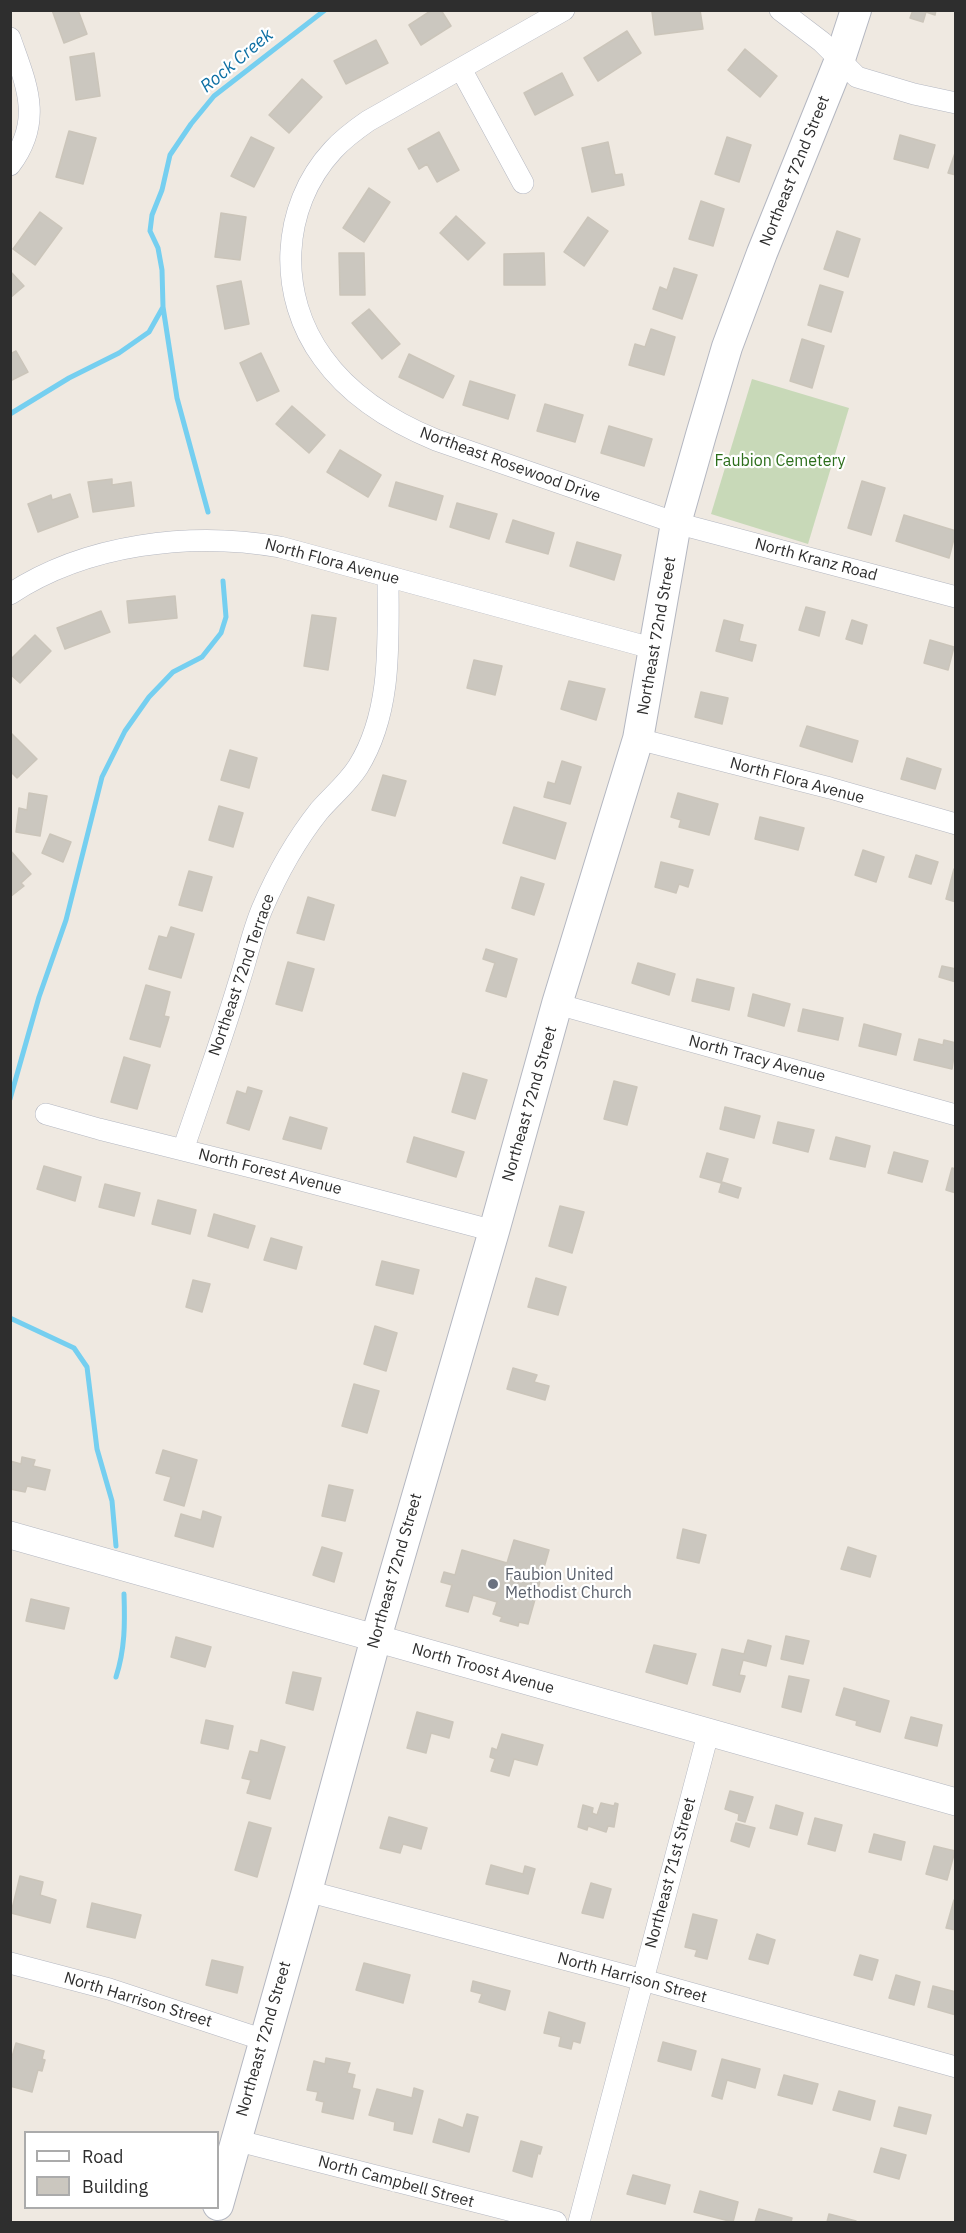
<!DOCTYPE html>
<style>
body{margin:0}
#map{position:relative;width:966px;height:2233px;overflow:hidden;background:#efe9e1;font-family:"IBM Plex Sans",sans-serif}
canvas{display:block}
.frame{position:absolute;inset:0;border:12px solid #2e2e2e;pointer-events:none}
.legend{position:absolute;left:24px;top:2131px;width:195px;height:78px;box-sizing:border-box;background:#fff;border:2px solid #ababab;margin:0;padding:8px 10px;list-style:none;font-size:18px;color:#2e2e2e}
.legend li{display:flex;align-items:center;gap:12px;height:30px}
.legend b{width:30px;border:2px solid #ababab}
</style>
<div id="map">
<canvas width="966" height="2233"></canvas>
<div class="frame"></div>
<ul class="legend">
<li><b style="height:8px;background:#fff"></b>Road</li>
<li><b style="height:16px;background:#cbc7bf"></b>Building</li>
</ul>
</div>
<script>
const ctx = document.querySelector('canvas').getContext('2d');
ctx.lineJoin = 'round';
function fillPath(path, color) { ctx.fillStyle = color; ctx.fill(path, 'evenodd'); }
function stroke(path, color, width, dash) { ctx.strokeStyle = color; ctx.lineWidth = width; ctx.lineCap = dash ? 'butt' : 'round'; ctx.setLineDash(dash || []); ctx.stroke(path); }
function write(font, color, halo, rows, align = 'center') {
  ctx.font = font + ' "IBM Plex Sans",sans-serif'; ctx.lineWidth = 4.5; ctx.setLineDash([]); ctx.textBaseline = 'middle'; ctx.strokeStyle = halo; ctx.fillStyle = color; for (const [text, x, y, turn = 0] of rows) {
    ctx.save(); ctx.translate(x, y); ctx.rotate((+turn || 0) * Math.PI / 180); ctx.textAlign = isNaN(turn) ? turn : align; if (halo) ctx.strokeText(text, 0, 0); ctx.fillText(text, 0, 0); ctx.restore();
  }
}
fillPath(new Path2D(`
 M752 379 849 408 808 544 711 514Z`), '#c8d9b8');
stroke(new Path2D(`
 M163 307 177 398 208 512
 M10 414 69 378 119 353 149 332 163 307 162 270 158 248 150 231 152 215 162 190 170 155 191 124 214 96 325 10
 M10 1099 39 997 66 920 102 777 125 731 149 697 173 672 202 657 221 633 226 617 223 581
 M10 1318 74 1348 87 1367 97 1449 112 1501 116 1546
 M116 1677C125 1649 125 1624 124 1594`), '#75cff0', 5);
const building = new Path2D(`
 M52 10H78L87 34 64 43Z
 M432 10H441L451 26 421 45 409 25Z
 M660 10H700L703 29 655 35 652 12Z
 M913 10H936L935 15 926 12 923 22 910 18Z
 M627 31 641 53 598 81 584 58Z
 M376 40 388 63 346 84 334 61Z
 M745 49 777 76 760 97 728 70Z
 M94 53 100 96 76 100 70 57Z
 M562 73 573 95 535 115 524 93Z
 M302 79 322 97 289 133 269 115Z
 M69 131 96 138 83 184 56 177Z
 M439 132 459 170 437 182 427 164 419 169 408 149Z
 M900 135 935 145 928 168 894 159Z
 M251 137 274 148 254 187 231 176Z
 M727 137 751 145 739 182 715 174Z
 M608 142 615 175 622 174 624 185 592 192 582 148Z
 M956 150V175L948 173Z
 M369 188 390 202 364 242 343 228Z
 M701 201 724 209 713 246 689 239Z
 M40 212 62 228 35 265 13 249Z
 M221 213 246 217 240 260 215 257Z
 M456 216 485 243 468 260 440 233Z
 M588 217 608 231 584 266 564 252Z
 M837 231 860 239 848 277 824 269Z
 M339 253H364L365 295H340Z
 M544 253 545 285H504V254Z
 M674 268 697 275 682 319 653 309 660 287 667 290Z
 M10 271 24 286 10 298Z
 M241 281 249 324 225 329 217 286Z
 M820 285 843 292 831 332 808 325Z
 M369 309 400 344 382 359 352 323Z
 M651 329 675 337 664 375 629 365 635 344 645 347Z
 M802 339 824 346 812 388 790 381Z
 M16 351 28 372 10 381V354Z
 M261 353 279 391 257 401 240 363Z
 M409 354 454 376 443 398 399 377Z
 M470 381 515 395 508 419 463 405Z
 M545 404 583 415 575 442 537 431Z
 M292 406 325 435 309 453 276 424Z
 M609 426 652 439 644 466 601 453Z
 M340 450 381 475 368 497 327 472Z
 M112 479V485L131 482 134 506 93 512 88 482Z
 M862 481 885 488 871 535 848 528Z
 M396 482 443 496 436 520 389 506Z
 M70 494 78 517 38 532 28 504 51 495 52 500Z
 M457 503 497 514 489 539 450 527Z
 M904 515 956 531 949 558 896 541Z
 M513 520 554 533 548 554 506 542Z
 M577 542 621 555 614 580 570 566Z
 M175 596 177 618 129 623 127 601Z
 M806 607 825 612 819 636 799 630Z
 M101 611 110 632 65 649 57 628Z
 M312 615 336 618 328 670 304 666Z
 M724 620 743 625 739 641 756 645 752 661 716 651Z
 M852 620 867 625 862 644 846 639Z
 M35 635 51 651 20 683 10 674V660Z
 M930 640 954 647 948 670 924 663Z
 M474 660 502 666 495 695 467 688Z
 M569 681 605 689 596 720 561 709Z
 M701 692 728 698 722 724 695 717Z
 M807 726 858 741 852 762 800 746Z
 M10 732 37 759 17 778 10 771Z
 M230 750 257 758 249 788 221 780Z
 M907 758 941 769 935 789 901 779Z
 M562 761 581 767 570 804 544 797 548 782 555 784Z
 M383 775 406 781 395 816 372 810Z
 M29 793 47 796 40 836 16 832 19 808 27 810Z
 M678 793 718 804 709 835 679 827 681 820 671 817Z
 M219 806 243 813 233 847 209 840Z
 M514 807 566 823 555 859 503 843Z
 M760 817 804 828 798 850 755 839Z
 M50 834 71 842 63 862 42 853Z
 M10 850 31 874 21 883 24 886 10 897Z
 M863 850 884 857 876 882 855 875Z
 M916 855 938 862 931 884 909 877Z
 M661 862 693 870 688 887 679 884 676 893 655 887Z
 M954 869H956V902L946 899Z
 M189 871 212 877 202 911 179 905Z
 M521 877 544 884 534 915 512 908Z
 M308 897 334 905 324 940 297 933Z
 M171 927 194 934 181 978 149 969 159 936 167 938Z
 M486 949 517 959 506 997 486 991 495 963 483 959Z
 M288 962 314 969 302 1011 276 1004Z
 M638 963 675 974 669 995 632 983Z
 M942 966 956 969V982L939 977Z
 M697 979 734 988 729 1010 692 1001Z
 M146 985 170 992 164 1016 169 1017 160 1047 130 1039Z
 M753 994 790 1004 784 1026 748 1016Z
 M803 1009 843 1018 838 1040 798 1031Z
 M864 1024 901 1034 896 1055 859 1046Z
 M919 1039 943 1045 944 1040 956 1043 952 1069 914 1060Z
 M124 1057 150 1065 137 1109 111 1102Z
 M463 1073 487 1080 475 1119 452 1112Z
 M614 1081 637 1087 627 1125 604 1119Z
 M248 1087 262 1091 249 1130 227 1123 237 1091 246 1094Z
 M725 1107 760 1116 754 1138 720 1129Z
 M290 1117 327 1128 321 1149 283 1139Z
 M778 1122 814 1130 808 1152 773 1143Z
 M414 1137 464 1152 456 1177 407 1162Z
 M836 1137 870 1146 865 1167 830 1159Z
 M894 1152 928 1161 922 1182 888 1173Z
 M707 1153 728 1159 721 1183 700 1177Z
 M44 1166 81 1177 75 1201 37 1189Z
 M952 1168 956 1169V1193L946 1190Z
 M722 1182 741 1188 738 1198 719 1192Z
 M105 1184 140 1193 134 1216 99 1207Z
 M158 1200 196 1210 190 1234 152 1224Z
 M560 1206 584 1212 572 1253 549 1246Z
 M214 1214 255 1226 248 1248 208 1236Z
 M271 1238 302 1247 296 1269 264 1260Z
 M382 1261 419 1270 413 1294 376 1285Z
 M536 1278 566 1287 558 1315 528 1307Z
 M193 1280 210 1284 202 1312 186 1307Z
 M375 1326 397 1333 386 1371 364 1364Z
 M513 1368 537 1375 534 1382 549 1386 545 1400 507 1389Z
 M354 1384 379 1391 367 1433 342 1426Z
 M163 1450 197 1460 184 1506 164 1500 171 1477 156 1473Z
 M22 1457 35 1460 33 1466 50 1470 45 1490 27 1486 25 1492 10 1489V1461L21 1464Z
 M329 1485 353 1490 345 1521 322 1516Z
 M203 1511 221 1517 213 1547 175 1536 181 1514 201 1520Z
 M683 1529 706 1535 699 1563 677 1558Z
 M514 1540 549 1550 528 1624 519 1622 518 1626 500 1621 502 1617 493 1614 497 1602 473 1595 468 1612 446 1606 452 1585 441 1582 444 1572 455 1575 462 1550 507 1563Z
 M322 1547 342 1553 334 1582 313 1575Z
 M848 1547 876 1556 870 1577 841 1569Z
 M31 1599 69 1608 64 1629 26 1621Z
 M786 1636 809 1641 803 1664 781 1659Z
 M176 1637 211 1647 205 1667 171 1657Z
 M748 1640 771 1646 766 1666 743 1660 739 1675 745 1676 740 1692 713 1685 722 1649 744 1654Z
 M654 1645 696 1654 687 1684 646 1672Z
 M293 1672 321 1678 313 1710 286 1703Z
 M789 1676 809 1680 801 1712 782 1707Z
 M844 1688 889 1701 880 1732 856 1725 857 1721 836 1715Z
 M417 1712 453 1722 449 1738 431 1733 426 1753 407 1748Z
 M911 1717 942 1725 937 1746 905 1738Z
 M206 1720 233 1726 228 1749 201 1743Z
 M502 1734 543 1745 537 1765 514 1759 509 1776 491 1771 495 1759 490 1757 492 1748 497 1750Z
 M261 1740 285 1747 270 1799 247 1793 251 1780 242 1778 250 1751 258 1753Z
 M730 1791 753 1797 745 1822 738 1820 739 1814 725 1809Z
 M601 1803 614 1806 615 1803 618 1804 614 1827 608 1826 606 1832 588 1826 587 1830 578 1827 583 1805 593 1808 592 1813 597 1815Z
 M776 1805 803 1813 797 1835 770 1828Z
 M389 1817 427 1828 421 1849 403 1844 400 1853 380 1848Z
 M815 1818 842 1825 835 1851 808 1844Z
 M249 1822 271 1828 257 1877 235 1870Z
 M736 1823 755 1828 749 1847 731 1841Z
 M874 1834 905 1842 901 1860 869 1852Z
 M934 1846 955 1851 947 1880 926 1874Z
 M491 1865 523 1874 525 1866 535 1869 528 1894 486 1884Z
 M20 1876 43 1882 40 1895 56 1900 50 1923 11 1913Z
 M591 1883 611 1889 603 1918 582 1913Z
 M954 1900 956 1901V1930L946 1928Z
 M92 1903 141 1915 135 1938 87 1927Z
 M693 1914 717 1920 707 1959 695 1956 697 1950 685 1947Z
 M757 1934 775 1940 768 1964 749 1959Z
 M860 1955 878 1960 872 1980 854 1975Z
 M212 1960 243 1967 237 1993 206 1985Z
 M364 1963 410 1975 403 2003 356 1990Z
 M896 1975 920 1982 914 2005 889 1998Z
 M473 1981 510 1991 505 2010 479 2002 482 1994 471 1991Z
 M933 1986 956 1992V2015L928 2007Z
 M549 2012 585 2023 580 2043 573 2041 571 2049 559 2046 561 2037 544 2033Z
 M663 2042 696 2051 691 2070 658 2061Z
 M16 2043 44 2051 42 2059 45 2060 42 2071 38 2070 32 2092 10 2086V2064Z
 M326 2058 350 2063 347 2073 355 2075 352 2088 360 2090 353 2119 322 2112 324 2102 316 2100 318 2092 307 2090 314 2061 325 2064Z
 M722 2059 760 2069 755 2088 727 2080 722 2099 712 2096Z
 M784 2075 818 2084 812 2104 778 2095Z
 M414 2088 423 2091 412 2134 394 2130 395 2122 369 2115 377 2089 412 2098Z
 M839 2091 875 2101 870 2120 833 2110Z
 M899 2107 931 2115 926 2134 894 2126Z
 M467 2114 478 2117 469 2152 433 2142 439 2119 463 2128Z
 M521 2141 542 2147 540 2154 538 2153 532 2177 513 2171Z
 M881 2148 906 2155 899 2179 874 2172Z
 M633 2175 670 2185 665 2204 627 2194Z
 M700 2191 738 2202 733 2222 694 2212Z
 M759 2209 792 2218 791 2222H755Z
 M829 2214 856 2221 855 2222H827Z`);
fillPath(building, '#cbc7bf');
stroke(building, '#cbc5ba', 1.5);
const minor = new Path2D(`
 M564 10 368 121C355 130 343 139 333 150 280 207 277 296 323 358 351 397 392 422 436 440L676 523 956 597
 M780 10 822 42 857 77 914 94 956 103
 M10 38C26 84 44 120 10 165
 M461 69 523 183
 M10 594C86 544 191 531 280 547L655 649
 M638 739 830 788 956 824
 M557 1004 956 1115
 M46 1114 99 1129 267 1171 494 1231
 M183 1150C202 1094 222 1039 239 982 247 958 252 933 262 909 277 874 296 840 319 811 332 796 347 784 358 767 393 711 388 639 388 577
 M307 1891 643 1980 956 2067
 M10 1963 109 1989 264 2040
 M235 2140 556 2222
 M579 2222 708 1734`);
const tertiary = new Path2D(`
 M10 1535 956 1802`);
const secondary = new Path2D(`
 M218 2205 307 1891 376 1638 494 1231 557 1004 638 739 676 523 701 435 727 347 762 253 839 62 856 10`);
stroke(minor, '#b4b7c1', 22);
stroke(tertiary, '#b4b7c1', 28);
stroke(secondary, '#b4b7c1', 32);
stroke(minor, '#fff', 21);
stroke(tertiary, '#fff', 27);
stroke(secondary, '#fff', 30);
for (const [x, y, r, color] of [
 [493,1584,6,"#6b7280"]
]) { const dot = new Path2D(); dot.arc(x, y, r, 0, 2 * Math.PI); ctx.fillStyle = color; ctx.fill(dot); stroke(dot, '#fff', 2); }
write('16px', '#2e2e2e', '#fff', [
 ["Northeast 72nd Street",795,171,-68],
 ["Northeast Rosewood Drive",510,465,20],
 ["North Kranz Road",816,560,15],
 ["North Flora Avenue",332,562,15],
 ["Northeast 72nd Street",657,636,-80],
 ["North Flora Avenue",797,781,15],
 ["Northeast 72nd Terrace",242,975,-71],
 ["North Tracy Avenue",757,1059,15],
 ["Northeast 72nd Street",530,1104,-74],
 ["North Forest Avenue",270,1172,14],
 ["Northeast 72nd Street",395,1571,-74],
 ["North Troost Avenue",483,1669,16],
 ["Northeast 71st Street",671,1873,-75],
 ["North Harrison Street",632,1978,15],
 ["North Harrison Street",138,2000,17],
 ["Northeast 72nd Street",264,2039,-74],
 ["North Campbell Street",396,2182,15]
]);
write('16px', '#2c6e1b', '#fff', [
 ["Faubion Cemetery",780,461]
]);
write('16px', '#5b616d', '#fff', [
 ["Faubion United",505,1575],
 ["Methodist Church",505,1593]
], 'left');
write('italic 18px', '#0d6fa3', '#fff', [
 ["Rock Creek",237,61,-40]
]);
</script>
